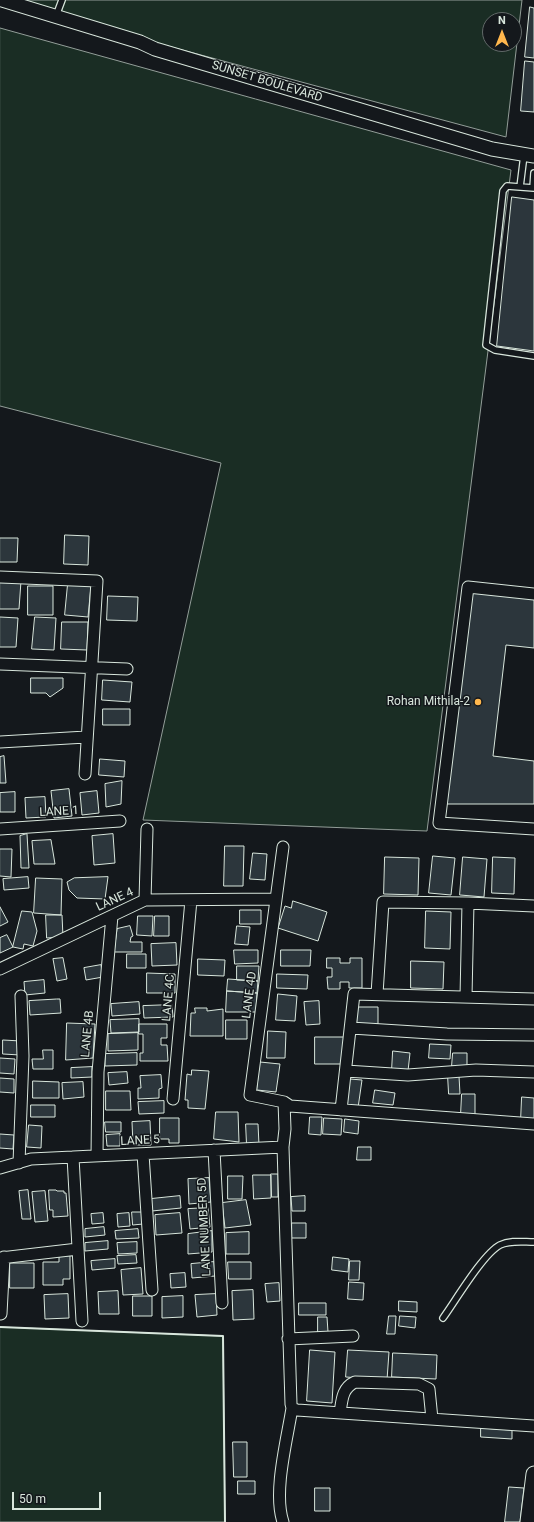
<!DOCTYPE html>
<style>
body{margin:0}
#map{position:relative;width:534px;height:1522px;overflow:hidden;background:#14181c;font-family:Roboto,sans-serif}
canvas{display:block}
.north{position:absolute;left:482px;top:12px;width:40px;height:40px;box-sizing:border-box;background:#14181c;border:1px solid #626a69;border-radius:50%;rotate:0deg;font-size:11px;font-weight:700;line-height:16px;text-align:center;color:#d8e6dc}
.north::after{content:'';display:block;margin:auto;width:14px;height:18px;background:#ffb74d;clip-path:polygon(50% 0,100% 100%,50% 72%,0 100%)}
.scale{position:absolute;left:12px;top:1492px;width:89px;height:18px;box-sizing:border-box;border:2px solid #d8e6dc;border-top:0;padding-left:5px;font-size:12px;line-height:14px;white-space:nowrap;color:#d8e6dc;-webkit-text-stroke:3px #14181c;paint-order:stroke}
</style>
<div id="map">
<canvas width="534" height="1522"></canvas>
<div class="north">N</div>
<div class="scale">50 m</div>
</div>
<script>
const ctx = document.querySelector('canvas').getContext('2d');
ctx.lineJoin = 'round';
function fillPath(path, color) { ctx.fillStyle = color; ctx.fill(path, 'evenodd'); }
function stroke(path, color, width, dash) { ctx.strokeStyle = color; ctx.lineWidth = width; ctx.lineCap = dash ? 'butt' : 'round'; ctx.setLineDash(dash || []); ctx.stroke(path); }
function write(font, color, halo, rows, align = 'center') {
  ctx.font = font + ' Roboto,sans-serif'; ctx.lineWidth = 3; ctx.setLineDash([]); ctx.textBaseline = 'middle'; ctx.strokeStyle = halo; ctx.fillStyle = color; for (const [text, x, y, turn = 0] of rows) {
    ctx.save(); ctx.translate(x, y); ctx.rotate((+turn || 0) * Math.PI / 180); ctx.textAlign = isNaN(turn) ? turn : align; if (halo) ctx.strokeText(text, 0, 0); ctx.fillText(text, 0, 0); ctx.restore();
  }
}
const green = new Path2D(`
 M20 0H522L506 137 56 16ZM490 20H514V44H490Z
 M0 28 511 170 427 831 143 820 221 463 0 406Z
 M0 1327 223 1336 225 1522H0Z`);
fillPath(green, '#1a2d24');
stroke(green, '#939e99', 1);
const building = new Path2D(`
 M530 7 534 8V58L525 57Z
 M525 61 534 62V112L521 111Z
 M512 197 534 200V351L497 346Z
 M65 535 89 536 88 565 64 564Z
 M0 538H18L17 562H0Z
 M0 580 21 581 19 609H0Z
 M68 584 91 586 88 617 65 615Z
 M28 586H53V615H28Z
 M468 592 534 598V648L506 645 493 756 534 761V804H445Z
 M108 596 138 597 137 621 107 620Z
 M0 617 18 618 16 647H0Z
 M35 617 56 618 54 650 32 649Z
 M62 622H88L87 650 61 649Z
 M31 678H63V688L50 697 46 693H31Z
 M103 680 132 682 130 702 102 700Z
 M103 709H130V725H103Z
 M4 756 6 783H0V757Z
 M100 759 125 761 124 777 99 775Z
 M122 781 121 804 106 807 105 784Z
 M69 789 72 816 54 818 51 791Z
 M97 791 99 813 82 815 80 793Z
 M15 792V812H0V793Z
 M45 797 46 817 26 818 25 798Z
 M27 834 29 868H21L20 836Z
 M113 834 115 863 94 865 92 836Z
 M51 840 55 864H34L32 841Z
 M225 846H244L243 886H224Z
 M0 849H12L11 877 0 876Z
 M253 853 267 854 265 880 250 879Z
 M433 856 455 858 451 895 429 893Z
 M385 857 419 858 418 895 384 894Z
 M463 857 487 859 484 897 460 895Z
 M493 857 515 858 514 894 492 893Z
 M28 877 29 888 4 890 3 879Z
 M108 877 105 899 77 898 69 890 67 882 74 878Z
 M36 878 62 879 61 915 34 913Z
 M293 901 327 912 318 941 278 928 285 906 291 908Z
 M0 907 8 922 0 926Z
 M240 910H261V924H240Z
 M22 911 32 912 37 931 33 946 24 944 23 949 13 947Z
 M426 911 451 912 450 949 425 948Z
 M46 915H62L63 937 47 938Z
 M138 916H153L152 936 137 935Z
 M155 916H169V936H154Z
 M130 926 133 936 131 937 130 942H142V952H114L117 929Z
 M237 926 250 927 248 945 235 944Z
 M7 935 13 947 0 953V938Z
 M176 943 177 965 152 966 151 944Z
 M234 950H258V963L235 964Z
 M281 950H311L310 966H281Z
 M127 954H146V968H127Z
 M63 958 67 979 57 981 53 959Z
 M327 958H340V963H350V958H362V988H349V982H340V989H328L327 977H332V968H327Z
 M198 959 225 960 224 976 198 975Z
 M411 961 444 962 443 989 411 988Z
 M101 965 103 977 86 980 84 968Z
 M237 966H259L258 981 237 980Z
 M147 973 175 974V993H147Z
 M277 974 308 975 307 989 277 988Z
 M228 979 258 981 257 993 227 991Z
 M44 980 45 993 25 995 24 982Z
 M227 991 257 993 256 1012H226Z
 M278 994 297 996 295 1021 276 1020Z
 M57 999H60L61 1013 30 1015 29 1001Z
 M319 1001 320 1024 306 1025 304 1002Z
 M139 1002 140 1014 112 1016 111 1004Z
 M172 1005 173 1017 144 1018 143 1006Z
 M357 1007H378V1024H357Z
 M195 1008H207V1011L223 1009V1036H190L191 1013H195Z
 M139 1019V1032L111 1033 110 1020Z
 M226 1020H247V1039H226Z
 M67 1023 95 1024 93 1058 66 1060Z
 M139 1024H167V1038H161V1045H167L168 1061H140V1053H143V1034H139Z
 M268 1031 286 1032 285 1058H267Z
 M138 1033V1050L108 1051V1034Z
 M315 1037H345V1064H315Z
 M3 1040 21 1041 20 1055 3 1054Z
 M430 1044 451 1045 450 1059 429 1058Z
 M43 1050H53V1069H33L32 1059H43Z
 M393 1051 410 1053 408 1071 392 1070Z
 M137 1053V1065L105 1066V1054Z
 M453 1053H467V1066H452Z
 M0 1058 15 1059 14 1074 0 1073Z
 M260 1062 280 1064 276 1092 257 1090Z
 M92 1067V1077L71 1078V1068Z
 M192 1070 209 1071 205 1109 188 1108V1100H185L187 1074 191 1075Z
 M127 1072 128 1083 109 1085 108 1073Z
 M161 1075 162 1088 159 1089V1098L138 1099V1088H141L140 1076Z
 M448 1076H459L460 1094H449Z
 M0 1078 14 1079V1093L0 1092Z
 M350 1079 362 1080 358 1108 346 1106Z
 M33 1081 59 1082V1098H33Z
 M83 1082 84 1097 63 1099 62 1083Z
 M375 1090 395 1093 393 1105 373 1103Z
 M106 1091H130L131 1110H106Z
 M462 1094H475V1115L461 1114Z
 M522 1097 534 1098V1121L521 1120Z
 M164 1101V1113L139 1114 138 1102Z
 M31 1105H55V1117H31Z
 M216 1112H238L239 1142 214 1139Z
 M310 1117H322L321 1135 309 1134Z
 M160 1118H179V1143H169V1139H160Z
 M324 1118 342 1119 341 1135 323 1134Z
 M345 1119 359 1121 358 1134 344 1132Z
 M150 1121 151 1145H133L132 1122Z
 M105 1122H121V1132H106Z
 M246 1124H258L259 1145 247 1146Z
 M29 1125 42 1126 41 1148 27 1147Z
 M0 1134 14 1135 13 1149 0 1148Z
 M120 1134V1146H107L106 1135Z
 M358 1147H371V1160H357Z
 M271 1174H278V1197H272Z
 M253 1175H271V1198L254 1199Z
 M228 1176H243L242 1199H228Z
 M209 1178 211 1202 189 1204 188 1179Z
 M28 1190 31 1219H22L19 1191Z
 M49 1190H56L57 1191H64V1193H66L68 1216 53 1217V1210H50Z
 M45 1191 48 1221 35 1222 32 1192Z
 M180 1196 181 1208 152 1211 151 1199Z
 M305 1196V1211H292L291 1197Z
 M246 1200 251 1225 225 1228 222 1203Z
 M208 1208 210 1227 190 1229 188 1209Z
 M132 1212H142L143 1224 133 1225Z
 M103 1213 104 1223 92 1224 91 1214Z
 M129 1213 130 1226 118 1227 117 1214Z
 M180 1213 182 1233 156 1235 155 1215Z
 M292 1223H306V1238H292Z
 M104 1227 105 1235 85 1237V1229Z
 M138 1229 139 1238 116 1239 115 1231Z
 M212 1231V1252L188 1254V1234Z
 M249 1232V1254H226V1233Z
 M108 1241V1249L85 1251V1243Z
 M137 1242V1253L118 1254 117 1243Z
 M136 1255 137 1263 118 1264 117 1256Z
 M70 1256V1279H63V1285H43V1262H59V1257Z
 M333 1257 349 1259 348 1272 332 1270Z
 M115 1259V1268L92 1270 91 1261Z
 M350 1261H360L359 1280H349Z
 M214 1262 215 1276 192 1278 191 1264Z
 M228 1262H251V1279H229Z
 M10 1263H34V1288H10Z
 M141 1268 143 1294 123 1295 121 1270Z
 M185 1273 186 1287 171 1288 170 1274Z
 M349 1282 364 1283 363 1300 348 1299Z
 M279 1283 280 1301 267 1302 265 1284Z
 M253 1290 254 1319 233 1320 232 1291Z
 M118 1291 119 1314H99L98 1292Z
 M68 1294 69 1318 45 1319 44 1295Z
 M216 1294 217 1315 197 1317 195 1295Z
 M133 1296H152V1316H133Z
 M183 1296V1317L162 1318V1297Z
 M399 1301 417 1302V1312L399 1311Z
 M299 1303H326V1315H299Z
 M389 1316H396L395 1334H387Z
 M400 1316 416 1317 415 1328 399 1326Z
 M318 1317H327L328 1332 318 1333Z
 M310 1350 335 1352 332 1403 307 1401Z
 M348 1350 389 1352 387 1380 346 1377Z
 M393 1353 437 1355 436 1379 392 1377Z
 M481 1428 512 1430V1439L481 1437Z
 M233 1442H247V1477H234Z
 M238 1481H255V1494H238Z
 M509 1487 524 1488 520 1522H505Z
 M315 1488H330V1511H315Z`);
fillPath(building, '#2c363c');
stroke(building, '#d8e6dc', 1);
const service = new Path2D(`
 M56 16 62 0
 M520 187 524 155
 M533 188 534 173
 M534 188 507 186 503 191 486 345 495 350 534 356
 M443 1318C456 1300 483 1254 500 1245 510 1240 523 1242 534 1242`);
const minor = new Path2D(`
 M0 577 97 581 85 774
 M534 594 468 587 439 823 534 829
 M0 664 127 669
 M0 742 86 737
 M0 829 120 821
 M283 847 250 1095 284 1102 290 1106 534 1124
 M145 900 147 829
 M0 969 145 900 276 899
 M377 994 383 902 468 903 534 906
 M466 997 468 903
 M351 1028 447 1034 534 1035
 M346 1071 408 1075 476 1070 534 1072
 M173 1099 191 900
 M341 1110 354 994 534 999
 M214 1150 222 1303
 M143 1154 152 1290
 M97 1156 98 1072 112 916
 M73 1157 82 1321
 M19 1163 23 1056 21 996
 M0 1168 31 1159 283 1147
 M0 1258 78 1249
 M1 1314 4 1257
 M288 1339 353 1336
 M292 1408 297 1410 534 1426
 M340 1413C342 1400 342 1388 355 1382L419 1384 429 1389 432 1419
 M283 1522C273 1492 287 1440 292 1408L291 1404 283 1147 285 1129 284 1102`);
const tertiary = new Path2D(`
 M2 0 140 42 155 49 492 149 534 156`);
const secondary = new Path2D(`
 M528 1522 534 1474`);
stroke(service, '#d8e6dc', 8);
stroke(minor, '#d8e6dc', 13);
stroke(tertiary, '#d8e6dc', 15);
stroke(secondary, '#d8e6dc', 17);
stroke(service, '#14181c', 5.5);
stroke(minor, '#14181c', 11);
stroke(tertiary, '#14181c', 13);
stroke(secondary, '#14181c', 15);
stroke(new Path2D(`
 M0 1327 223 1336 225 1522`), '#d8e6dc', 2);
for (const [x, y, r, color] of [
 [478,702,4,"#ffb74d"]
]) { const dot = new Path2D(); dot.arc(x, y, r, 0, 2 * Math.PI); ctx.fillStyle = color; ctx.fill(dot); stroke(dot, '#14181c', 1.5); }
write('12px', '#d8e6dc', '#14181c', [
 ["SUNSET BOULEVARD",267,82,17],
 ["LANE 1",59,812,-3],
 ["LANE 4",115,900,-25],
 ["LANE 4D",250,995,-83],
 ["LANE 4C",169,998,-85],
 ["LANE 4B",88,1034,-85],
 ["LANE 5",140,1141,-3],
 ["LANE NUMBER 5D",205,1227,-93]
]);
write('12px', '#d8e6dc', '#14181c', [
 ["Rohan Mithila-2",470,702]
], 'right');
</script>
